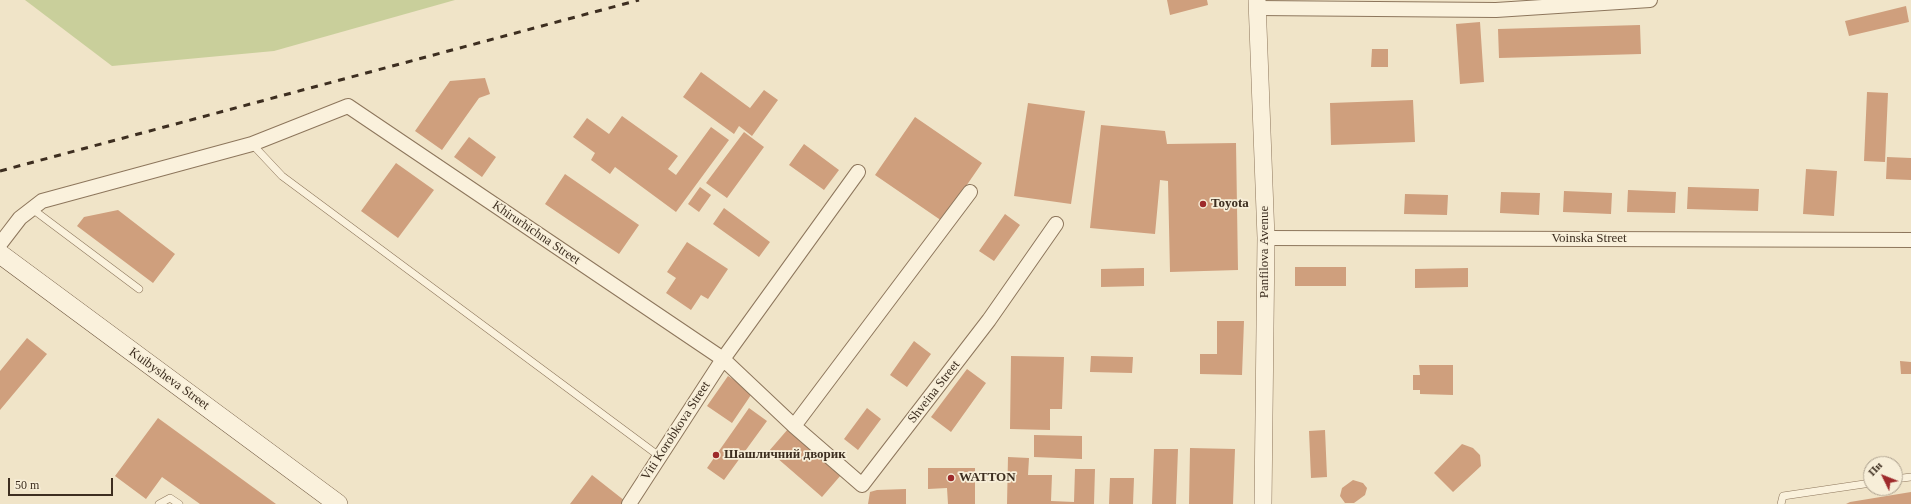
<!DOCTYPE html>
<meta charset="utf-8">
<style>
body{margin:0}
#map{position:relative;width:1911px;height:504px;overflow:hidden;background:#f0e4c8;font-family:"Times New Roman",serif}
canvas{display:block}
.north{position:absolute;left:1863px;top:456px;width:40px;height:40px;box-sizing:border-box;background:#f7eed8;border:1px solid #ada18e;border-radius:50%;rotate:313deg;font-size:11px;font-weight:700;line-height:16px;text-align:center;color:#3d2e20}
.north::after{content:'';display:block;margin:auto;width:14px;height:18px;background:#9e2a2b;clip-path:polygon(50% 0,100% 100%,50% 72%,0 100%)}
.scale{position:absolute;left:8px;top:478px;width:105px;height:18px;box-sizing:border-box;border:2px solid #3d2e20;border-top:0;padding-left:5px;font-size:12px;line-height:14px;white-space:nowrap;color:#3d2e20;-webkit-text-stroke:3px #f7eed8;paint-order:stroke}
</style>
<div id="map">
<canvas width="1911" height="504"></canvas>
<div class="north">Пн</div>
<div class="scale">50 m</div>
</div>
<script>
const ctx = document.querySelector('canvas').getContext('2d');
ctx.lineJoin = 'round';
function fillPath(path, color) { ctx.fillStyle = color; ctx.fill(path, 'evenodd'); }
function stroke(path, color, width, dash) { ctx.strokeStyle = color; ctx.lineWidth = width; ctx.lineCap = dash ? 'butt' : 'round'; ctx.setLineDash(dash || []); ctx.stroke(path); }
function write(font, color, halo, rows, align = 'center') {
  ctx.font = font + ' "Times New Roman",serif'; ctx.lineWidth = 3.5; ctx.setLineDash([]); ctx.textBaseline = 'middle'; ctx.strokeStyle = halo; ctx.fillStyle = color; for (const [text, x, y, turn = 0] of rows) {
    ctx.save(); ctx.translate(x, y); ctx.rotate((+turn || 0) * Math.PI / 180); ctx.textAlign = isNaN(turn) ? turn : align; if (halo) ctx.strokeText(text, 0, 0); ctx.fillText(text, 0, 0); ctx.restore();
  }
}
fillPath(new Path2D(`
 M25 0H455L274 51 112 66Z`), '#c9cf9b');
fillPath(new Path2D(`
 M1167 0H1207L1208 5 1170 15Z
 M1906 6 1909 22 1849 36 1845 21Z
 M1480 22 1484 82 1460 84 1456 24Z
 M1640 25 1641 54 1499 58 1498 29Z
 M1372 49H1388V67H1371Z
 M701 72 750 108 764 90 778 100 752 136 739 126 734 134 683 97Z
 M485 78 490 94 479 98 442 150 415 131 450 81Z
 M1867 92 1888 93 1885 162 1864 161Z
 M1413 100 1415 142 1331 145 1330 103Z
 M1028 103 1085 111 1071 204 1014 196Z
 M622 116 678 156 668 169 676 175 711 127 729 140 676 212 615 167 610 174 591 160 595 153 573 137 587 118 609 134Z
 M915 117 982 163 942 221 875 175Z
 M1101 125 1165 131 1167 144 1236 143 1238 270 1170 272 1168 181 1160 180 1155 234 1090 228Z
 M744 132 764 147 727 198 706 183Z
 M469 137 496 157 482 177 454 157Z
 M804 144 839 170 824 190 789 165Z
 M1887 157 1911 158V180L1886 179Z
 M396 163 434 190 398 238 361 211Z
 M1806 169 1837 171 1834 216 1803 214Z
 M565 174 639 225 619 254 545 204Z
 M700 187 711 195 699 212 688 204Z
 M1688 187 1759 189 1758 211 1687 209Z
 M1628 190 1676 192 1675 213 1627 212Z
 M1564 191 1612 193 1611 214 1563 212Z
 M1501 192 1540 193 1539 215 1500 213Z
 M1405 194 1448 195 1447 215 1404 214Z
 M724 208 770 242 759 257 713 224Z
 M118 210 175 254 153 283 77 226 84 217Z
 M1005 214 1020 225 994 261 979 251Z
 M687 242 728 269 708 299 701 295 691 310 666 293 676 278 667 272Z
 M1295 267H1346V286H1295Z
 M1144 268V286L1101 287V269Z
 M1468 268V287L1415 288V269Z
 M1217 321H1244L1242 375 1200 374V354H1217Z
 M27 338 47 354 0 410V371Z
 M914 341 931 354 907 387 890 375Z
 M1011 356 1064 357 1062 409H1050V430L1010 429Z
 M1091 356 1133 357 1132 373 1090 372Z
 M1900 361 1911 362V374H1901Z
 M1419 365H1453V395L1420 394V390H1413V375H1420Z
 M967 369 986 383 951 432 931 417Z
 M728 376 753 392 732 423 707 406Z
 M749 408 767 421 724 480 707 468Z
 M867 408 881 419 858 450 844 439Z
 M158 418 276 504H200L162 477 146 499 115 476Z
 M788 429 841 475 822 497 769 451Z
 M1325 430 1327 477 1311 478 1309 431Z
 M1034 435 1082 436V459L1034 457Z
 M1462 444 1473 448 1480 455 1481 466 1453 492 1434 473Z
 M1190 448 1235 449 1233 504H1189Z
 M1154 449H1178L1176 504H1152Z
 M1008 457 1029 458 1028 475H1052L1051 501 1074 502 1075 469H1095L1094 504H1007Z
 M928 468H975V504H948L947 488 928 489Z
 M592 475 625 501 622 504H570Z
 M1110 478H1134L1133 504H1109Z
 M1353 480 1363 483 1367 488 1365 495 1354 503H1345L1340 496 1342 488Z
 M906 489V504H868L870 492 877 490Z
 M1911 492V504H1846L1850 502Z`), '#cf9f7d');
const service = new Path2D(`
 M252 144 282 176 659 456
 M31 208 139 289
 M1895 479 1911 477
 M159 504 170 498 179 504
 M1781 504 1783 496 1871 483`);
const minor = new Path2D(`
 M1257 8 1496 10 1650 0
 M858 172 723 359 794 426 862 485 989 320 1056 224
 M1266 238 1911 240
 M0 244 20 218 42 201 252 144 348 106 723 359 629 504
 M794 426 970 192`);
const tertiary = new Path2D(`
 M1257 0 1266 238 1263 504`);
const secondary = new Path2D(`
 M0 254 338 504`);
stroke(service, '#8d765c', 8);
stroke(minor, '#8d765c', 16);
stroke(tertiary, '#8d765c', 18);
stroke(secondary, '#6f573f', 20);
stroke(service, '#faf1dc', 7);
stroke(minor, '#faf1dc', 14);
stroke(tertiary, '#faf1dc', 17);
stroke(secondary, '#faf1dc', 19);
stroke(new Path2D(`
 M0 171 639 0`), '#3d2e20', 3, [7, 7]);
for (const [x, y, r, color] of [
 [1203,204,4,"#9e2a2b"],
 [716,455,4,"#9e2a2b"],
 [951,478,4,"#9e2a2b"]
]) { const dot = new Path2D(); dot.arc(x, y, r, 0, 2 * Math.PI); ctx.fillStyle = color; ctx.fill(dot); stroke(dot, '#f7eed8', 1.5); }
write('bold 13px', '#3d2e20', '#f7eed8', [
 ["Toyota",1211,204],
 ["Шашличний дворик",724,455],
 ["WATTON",959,478]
], 'left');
write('13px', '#3d2e20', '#f7eed8', [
 ["Khirurhichna Street",536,233,34],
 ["Voinska Street",1589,239],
 ["Panfilova Avenue",1265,252,-90],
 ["Kuibysheva Street",169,379,36],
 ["Shveina Street",934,392,-52],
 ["Viti Korobkova Street",676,431,-57]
]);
</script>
